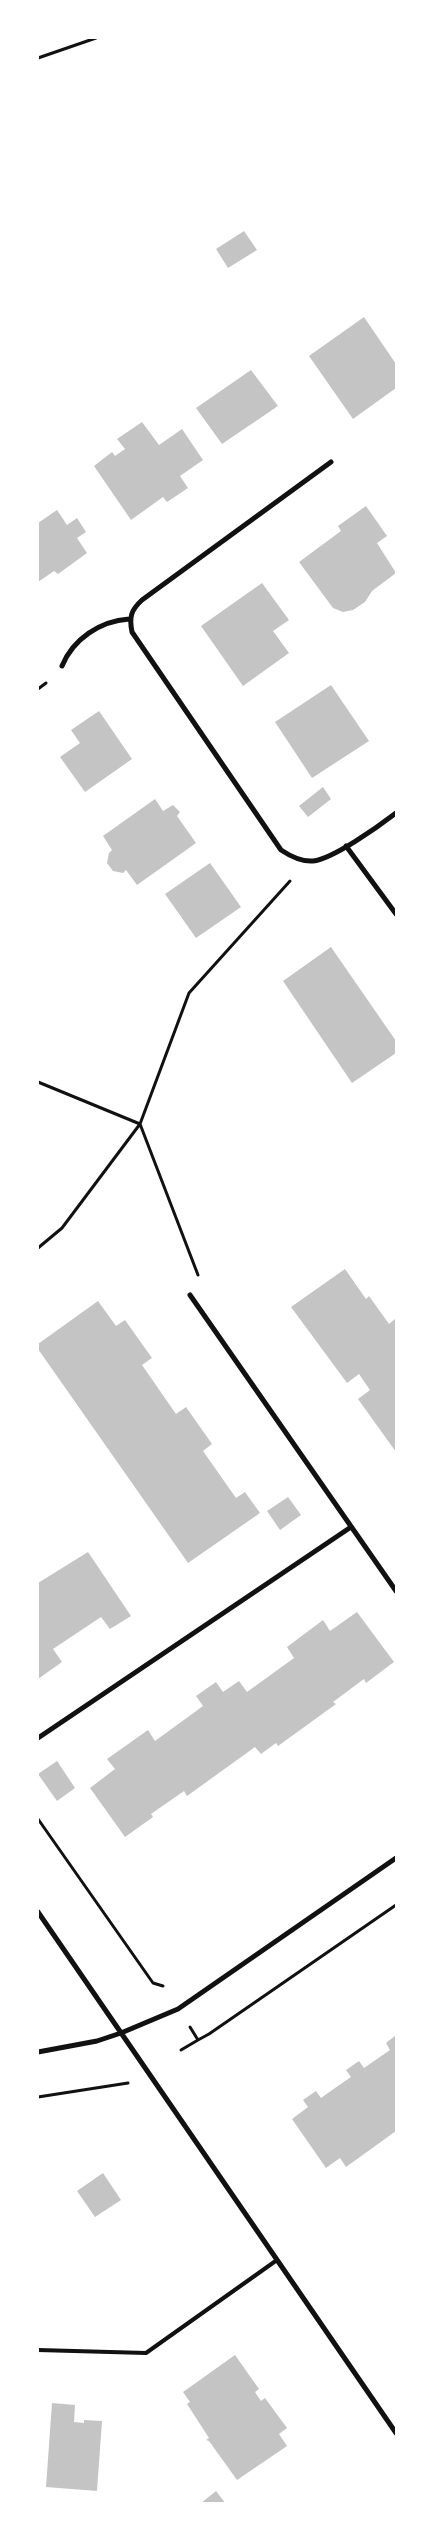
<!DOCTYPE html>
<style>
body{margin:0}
#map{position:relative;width:434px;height:2541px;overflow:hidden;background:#fff;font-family:"Playfair Display",serif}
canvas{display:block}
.frame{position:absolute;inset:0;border:39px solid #fff;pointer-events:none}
</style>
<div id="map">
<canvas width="434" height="2541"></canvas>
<div class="frame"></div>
</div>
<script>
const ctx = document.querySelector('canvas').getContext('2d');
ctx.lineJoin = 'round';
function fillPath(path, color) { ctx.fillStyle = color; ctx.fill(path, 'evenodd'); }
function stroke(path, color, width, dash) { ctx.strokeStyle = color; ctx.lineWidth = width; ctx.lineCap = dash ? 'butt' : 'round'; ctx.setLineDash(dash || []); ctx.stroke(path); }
fillPath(new Path2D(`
 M244 231 257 250 228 268 216 249Z
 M364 317 396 364V388L353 419 309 356Z
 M251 370 278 406 222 444 196 408Z
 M142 422 159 445 182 429 203 460 180 476 188 488 167 502 163 497 131 520 94 466 112 452 115 456 125 449 117 439Z
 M366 506 387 536 377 543 396 573 372 591 365 602 353 610 343 612 333 608 299 562 341 531 338 526Z
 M57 510 67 525 77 518 86 532 77 538 87 553 58 574 54 571 38 582V523Z
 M262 583 289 620 273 631 289 653 243 686 201 626Z
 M331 685 369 741 312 778 275 722Z
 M99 711 132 759 85 792 60 757 80 743 71 730Z
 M323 787 331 799 308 817 299 806Z
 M155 799 163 811 173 805 180 812 177 816 196 843 137 885 126 870 123 873 113 871 107 863 109 853 112 850 103 836Z
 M210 863 241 907 196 938 165 894Z
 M331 947 396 1041V1053L352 1083 283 981Z
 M345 1269 366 1299 369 1296 389 1324 395 1319 396 1322V1452L358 1399 370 1390 359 1374 347 1383 291 1307Z
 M98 1301 116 1326 125 1320 152 1358 142 1365 176 1414 186 1407 212 1444 203 1451 236 1498 245 1492 260 1513 188 1563 38 1349V1344Z
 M288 1497 301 1515 280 1530 267 1511Z
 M88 1552 131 1616 110 1629 101 1617 53 1649 62 1662 38 1679V1583Z
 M357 1612 394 1662 366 1683 364 1679 333 1702 336 1704 278 1746 276 1743 261 1754 255 1747 187 1796 184 1791 151 1814 153 1817 125 1837 90 1788 115 1769 107 1759 148 1730 155 1741 203 1706 196 1696 216 1682 223 1692 239 1681 247 1692 294 1658 287 1647 323 1620 330 1631Z
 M57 1761 75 1788 57 1801 38 1774Z
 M396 2035V2131L346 2167 340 2158 326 2168 292 2119 308 2107 303 2100 316 2091 321 2098 335 2088 351 2077 346 2070 359 2061 364 2068 390 2050 386 2043Z
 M103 2173 121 2200 95 2217 77 2191Z
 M235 2355 259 2389 255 2392 261 2401 265 2398 287 2428 279 2434 287 2446 237 2480 209 2441 206 2440 209 2438 187 2404 190 2402 183 2392Z
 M52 2403 75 2405 74 2422 84 2423V2420L102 2421 97 2491 46 2487Z
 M216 2491 226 2504H200Z`), '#c4c4c4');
stroke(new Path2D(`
 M38 58 96 38
 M38 689 46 683
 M38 1082 140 1124 198 1275
 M38 1248 62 1228 140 1124 189 993 290 881
 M38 1819 153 1983 163 1986
 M190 2027 198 2040 209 2034 396 1905
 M181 2050 198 2040
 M38 2097 128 2083`), '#111', 3);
stroke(new Path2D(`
 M38 2350 146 2353 277 2260`), '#111', 4);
stroke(new Path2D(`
 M331 462 142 600C131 610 129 617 132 632L281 850C290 856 301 862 313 861 333 859 379 826 396 813
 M62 666C73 639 100 621 129 619
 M346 846 396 914
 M190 1295 396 1591
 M38 1738 351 1527
 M38 1912 396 2433
 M38 2052 97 2041 121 2033 178 2009 396 1858`), '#111', 5);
</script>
